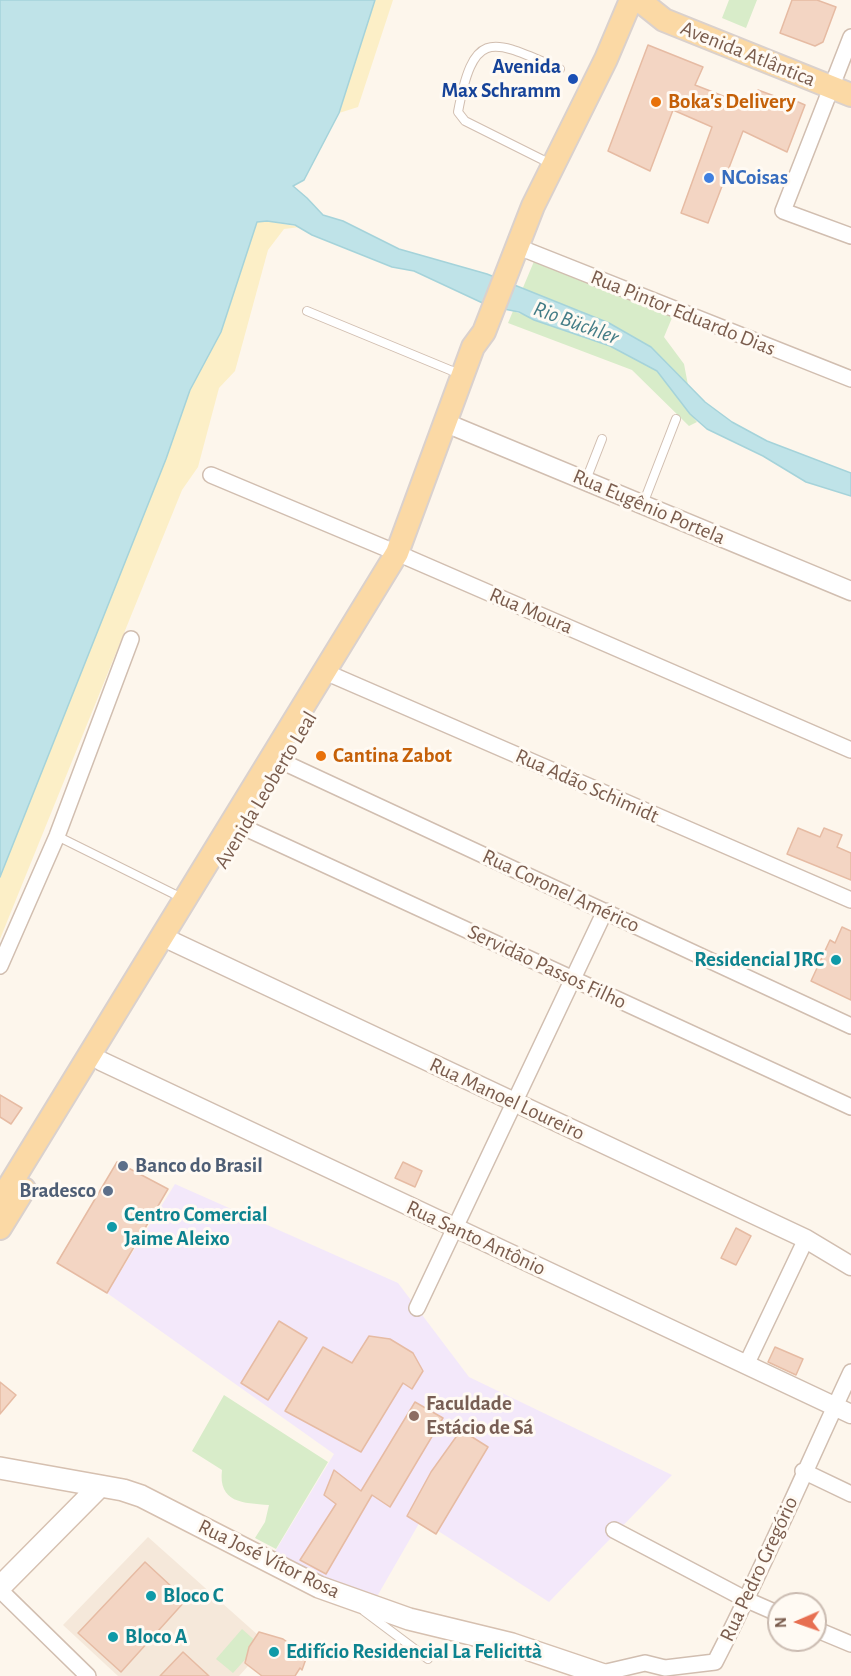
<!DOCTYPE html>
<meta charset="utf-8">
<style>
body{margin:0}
#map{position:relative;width:851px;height:1676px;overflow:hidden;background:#fdf6ec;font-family:"Alegreya Sans",sans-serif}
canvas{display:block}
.north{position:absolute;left:767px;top:1592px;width:60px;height:60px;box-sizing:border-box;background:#fffaf3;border:2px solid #cabbb1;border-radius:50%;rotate:268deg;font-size:16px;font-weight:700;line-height:24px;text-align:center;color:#7a5c4d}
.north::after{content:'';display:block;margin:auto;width:21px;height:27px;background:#e76f51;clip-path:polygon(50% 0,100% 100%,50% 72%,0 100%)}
</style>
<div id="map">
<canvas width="851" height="1676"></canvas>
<div class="north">N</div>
</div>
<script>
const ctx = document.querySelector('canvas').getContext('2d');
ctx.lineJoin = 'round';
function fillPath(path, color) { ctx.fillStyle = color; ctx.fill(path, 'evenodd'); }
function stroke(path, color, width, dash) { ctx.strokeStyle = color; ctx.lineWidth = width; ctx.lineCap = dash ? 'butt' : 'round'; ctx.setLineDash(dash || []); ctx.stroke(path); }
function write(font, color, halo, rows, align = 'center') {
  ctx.font = font + ' "Alegreya Sans",sans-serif'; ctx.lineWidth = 6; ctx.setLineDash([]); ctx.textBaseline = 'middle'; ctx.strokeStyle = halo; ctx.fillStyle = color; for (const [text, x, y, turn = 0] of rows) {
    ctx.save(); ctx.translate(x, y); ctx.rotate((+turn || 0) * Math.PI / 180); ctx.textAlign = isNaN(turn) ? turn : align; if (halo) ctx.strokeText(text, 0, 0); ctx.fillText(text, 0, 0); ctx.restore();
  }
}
fillPath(new Path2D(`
 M148 1537 268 1644 239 1676H118L63 1625Z`), '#f5e8da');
fillPath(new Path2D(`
 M175 1184 398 1283 469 1377 672 1475 549 1602 421 1520 375 1600 273 1555 334 1454 107 1293Z`), '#f3e8fa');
fillPath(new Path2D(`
 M729 0H757L746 28 722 18Z
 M535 259 674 313 664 337 684 364 688 385 651 347 608 323 522 290Z
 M513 311 610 346 657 371 697 422 689 426 632 370 508 323Z
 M224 1395 328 1462 276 1549 255 1538 265 1522 269 1505C243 1503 218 1503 222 1470L192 1451Z
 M242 1629 259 1644 233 1673 216 1659Z`), '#d8ecc9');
fillPath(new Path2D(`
 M375 0H393L358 107 339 113Z
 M267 221 300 227 284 229 268 250 235 371 219 388 198 467 182 490 0 939V877L166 459 190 390 221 332 257 222Z`), '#fcefc7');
const water = new Path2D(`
 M0 0H375L339 113 304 180 293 186 307 198 323 215 343 221 399 249 487 274 609 323 651 347 705 402 732 422 767 441 851 473V496L806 482 763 456 707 429 690 414 657 371 610 346 534 320 519 312 489 306 414 271 392 267 312 235 295 225 267 221 257 222 221 332 190 390 166 459 0 877Z`);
fillPath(water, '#bfe3e8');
stroke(water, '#a5d3da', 1.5);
const building = new Path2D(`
 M792 0H817L836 7 823 42 815 46 780 33Z
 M648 45 703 67 695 85 741 103 743 99 751 106 758 90 788 101 789 98 805 105 787 152 743 131 708 223 681 213 712 127 673 110 650 171 608 151Z
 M798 828 820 837 824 828 842 835 837 847 851 853V880L787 854Z
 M842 927 851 931V1000L811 981 830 940 835 943Z
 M0 1095 22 1108 11 1124 0 1117Z
 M117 1162 168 1189 107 1293 57 1263Z
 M403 1162 422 1171 415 1187 395 1178Z
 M736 1228 751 1236 736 1265 721 1258Z
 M279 1321 307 1338 268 1400 241 1383Z
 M369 1336 390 1339 413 1353 423 1371 412 1389 403 1383 361 1452 285 1411 323 1347 352 1363Z
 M775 1347 803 1359 796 1375 768 1362Z
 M0 1382 16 1395 0 1414Z
 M415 1402 443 1418 390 1507 372 1495 326 1574 300 1560 336 1504 324 1495 334 1470 361 1491Z
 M461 1430 488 1447 436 1534 407 1516 431 1472Z
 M145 1562 186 1600 121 1672 78 1633Z
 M259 1632 283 1639 307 1656 302 1670 300 1668 295 1676H262L245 1663 249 1647Z
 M183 1652 209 1676H160Z`);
fillPath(building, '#f3d5c3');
stroke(building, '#e6bba3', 1.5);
const service = new Path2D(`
 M551 164 465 121 458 112C474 26 492 40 560 69
 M307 311 462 375
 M586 480 602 439
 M643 504 676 419
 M57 836 182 898
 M364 1611 428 1659`);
const minor = new Path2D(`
 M851 37 783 211 851 236
 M516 246 851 379
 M211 475 397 553 851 750
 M323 671 851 900
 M270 756 851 1026
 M243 827 851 1107
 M0 966 57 836 131 639
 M417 1308 605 911
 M746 1365 806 1239
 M803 1471 851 1494
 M614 1530 747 1600 779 1614
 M0 1590 88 1676
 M815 1629 851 1644
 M602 1673 645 1663 665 1668 715 1662C764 1567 806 1468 851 1372`);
const tertiary = new Path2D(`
 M446 423 851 591
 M161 936 806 1239 851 1266
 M101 1061 851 1414`);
const secondary = new Path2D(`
 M0 1468 123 1490 141 1496 319 1587 409 1619 512 1644 607 1676
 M0 1587 100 1486`);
const primary = new Path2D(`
 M639 0 664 20 851 95
 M0 1201 397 553 473 347 484 332 533 206 606 59 631 0
 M0 1228 24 1189`);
stroke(service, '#d1beb0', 10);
stroke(minor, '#d1beb0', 18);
stroke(tertiary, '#d1beb0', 21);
stroke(secondary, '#d6c0b0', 24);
stroke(primary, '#dad1cd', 26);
stroke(service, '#fff', 8);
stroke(minor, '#fff', 15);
stroke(tertiary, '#fff', 18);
stroke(secondary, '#fff', 21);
stroke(primary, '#fbd9a5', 22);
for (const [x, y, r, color] of [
 [573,79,6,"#1a4fb4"],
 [656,102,6,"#e8710a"],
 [709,178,6,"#3f7fe0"],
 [321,756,6,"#e8710a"],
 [836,960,6,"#0f9aa8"],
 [123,1166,6,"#5c6f8a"],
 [108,1191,6,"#5c6f8a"],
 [112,1227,6,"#0f9aa8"],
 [414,1416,6,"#8d6e63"],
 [151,1596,6,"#0f9aa8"],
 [113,1637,6,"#0f9aa8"],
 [274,1652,6,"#0f9aa8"]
]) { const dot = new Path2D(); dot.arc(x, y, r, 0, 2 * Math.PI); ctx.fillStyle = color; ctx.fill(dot); stroke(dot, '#fffaf3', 2); }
write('21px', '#7a5c4d', '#fffaf3', [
 ["Avenida Atlântica",748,54,22],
 ["Rua Pintor Eduardo Dias",683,313,22],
 ["Rua Eugênio Portela",649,507,23],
 ["Rua Moura",531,611,23],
 ["Rua Adão Schimidt",587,786,24],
 ["Avenida Leoberto Leal",266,790,-59],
 ["Rua Coronel Américo",561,891,25],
 ["Servidão Passos Filho",547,967,25],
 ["Rua Manoel Loureiro",507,1099,25],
 ["Rua Santo Antônio",476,1238,25],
 ["Rua José Vítor Rosa",269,1559,26],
 ["Rua Pedro Gregório",759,1569,-65]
]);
write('bold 21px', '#164399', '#fffaf3', [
 ["Avenida",561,67],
 ["Max Schramm",561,91]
], 'right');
write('bold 21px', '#c56008', '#fffaf3', [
 ["Boka's Delivery",668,102],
 ["Cantina Zabot",333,756]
], 'left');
write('bold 21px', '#366cbe', '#fffaf3', [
 ["NCoisas",721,178]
], 'left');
write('bold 21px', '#0d838f', '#fffaf3', [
 ["Residencial JRC",824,960,"right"],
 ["Centro Comercial",124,1215],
 ["Jaime Aleixo",124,1239],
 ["Bloco C",163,1596],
 ["Bloco A",125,1637],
 ["Edifício Residencial La Felicittà",286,1652]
], 'left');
write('bold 21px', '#4e5e75', '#fffaf3', [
 ["Banco do Brasil",135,1166],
 ["Bradesco",96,1191,"right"]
], 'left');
write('bold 21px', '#785e54', '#fffaf3', [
 ["Faculdade",426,1404],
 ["Estácio de Sá",426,1428]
], 'left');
write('italic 22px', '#437c86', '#fffaf3', [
 ["Rio Büchler",576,323,20]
]);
</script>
